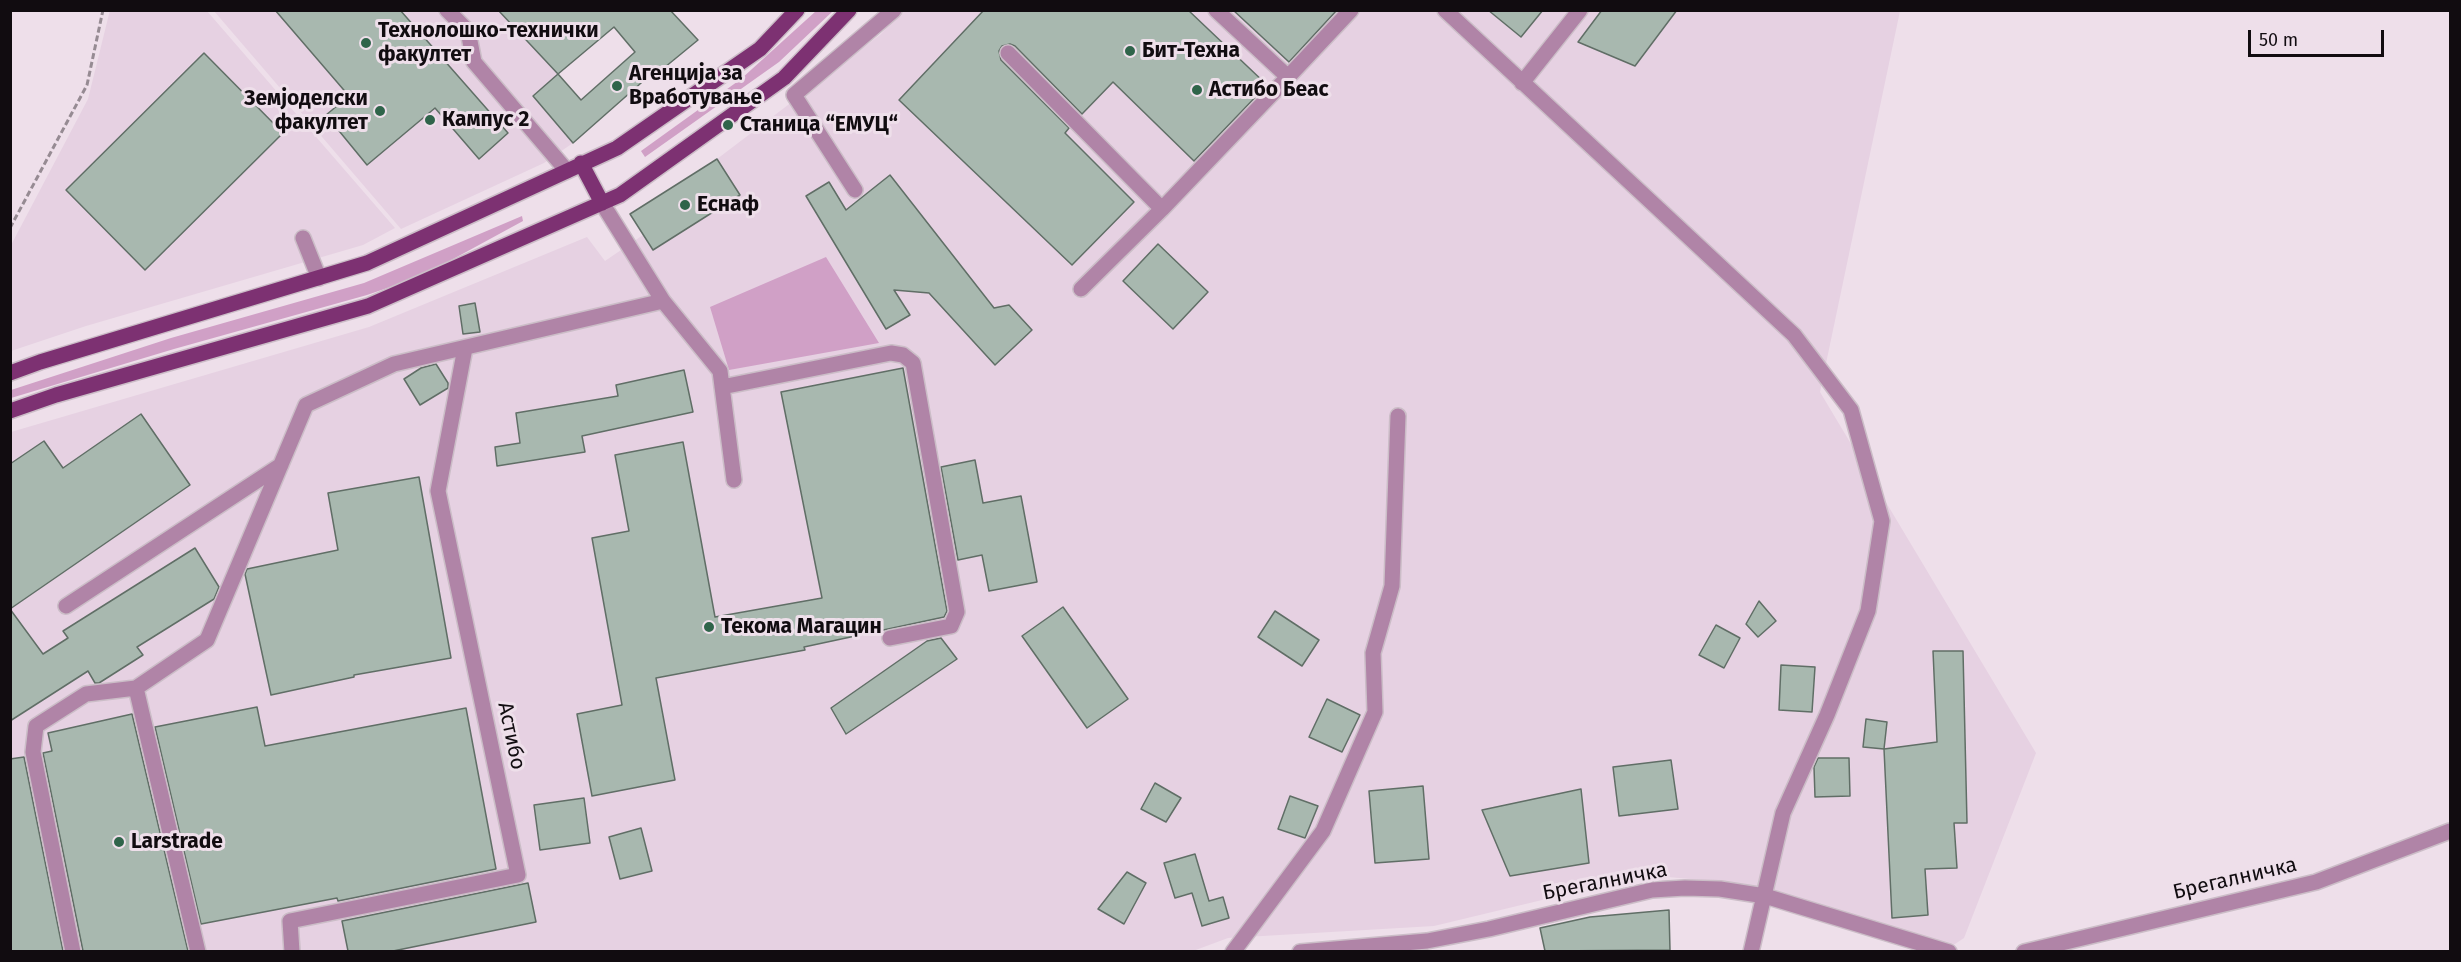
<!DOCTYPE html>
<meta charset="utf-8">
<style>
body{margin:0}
#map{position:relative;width:2461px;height:962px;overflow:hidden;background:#eedfea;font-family:"Fira Sans",sans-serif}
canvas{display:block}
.frame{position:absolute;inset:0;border:12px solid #110c10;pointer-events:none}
.scale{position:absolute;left:2248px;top:30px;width:136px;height:27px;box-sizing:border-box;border:3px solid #110c10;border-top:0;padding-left:8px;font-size:18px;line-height:21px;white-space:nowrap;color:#110c10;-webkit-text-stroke:4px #eedfea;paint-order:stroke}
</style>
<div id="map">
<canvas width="2461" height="962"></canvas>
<div class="frame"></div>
<div class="scale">50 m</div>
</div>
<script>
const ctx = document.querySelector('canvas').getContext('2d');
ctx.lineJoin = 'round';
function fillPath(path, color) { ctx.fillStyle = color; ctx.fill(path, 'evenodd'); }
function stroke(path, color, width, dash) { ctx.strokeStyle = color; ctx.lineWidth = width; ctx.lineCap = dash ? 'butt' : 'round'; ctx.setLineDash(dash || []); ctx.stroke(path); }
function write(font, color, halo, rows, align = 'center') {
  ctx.font = font + ' "Fira Sans",sans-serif'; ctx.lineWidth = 6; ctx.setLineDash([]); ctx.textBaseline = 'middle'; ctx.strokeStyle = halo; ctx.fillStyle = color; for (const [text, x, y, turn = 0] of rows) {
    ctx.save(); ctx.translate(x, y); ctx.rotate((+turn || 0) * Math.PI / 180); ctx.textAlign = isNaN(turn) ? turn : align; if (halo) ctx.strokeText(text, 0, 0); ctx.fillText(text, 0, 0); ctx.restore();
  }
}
fillPath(new Path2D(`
 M110 10 207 11 395 228 363 245 86 326 11 351 10 247 88 99Z
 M214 11H633L533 96 573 143 544 163 401 229Z
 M902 11H1900L1820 392 2036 753 1964 938 1952 946 1745 884 1646 875 1434 926 1228 938 1193 951 11 952V432L369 327 587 237 605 261 643 235 630 214 717 159 746 137 881 34Z`), '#e6d1e2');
fillPath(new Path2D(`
 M816 11H833L779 62 645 157 641 151 741 79Z
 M522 216 523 221 422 276 367 295 174 349 11 398V390L171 338 364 283Z
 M826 257 879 343 729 370 710 307Z`), '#d0a0c6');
const building = new Path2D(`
 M275 10H400L508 133 479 159 435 108 367 165 326 115 349 96Z
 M498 10H670L698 40 659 72 649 76 573 143 533 96 558 74ZM614 27 635 52 581 100 558 74Z
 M984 10H1188L1267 85 1194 161 1113 82 1082 114 1015 46 1010 44 1002 46 999 51 1001 60 1069 128 1065 133 1134 202 1072 265 899 100Z
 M1233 10H1337L1289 62Z
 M1488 10H1543L1521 37Z
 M1602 10H1677L1635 66 1578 42Z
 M204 53 283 133 145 270 66 190Z
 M717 159 740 195 653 250 630 214Z
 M890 175 994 308 1009 305 1032 330 995 365 929 293 894 290 910 315 886 329 806 196 829 182 846 210Z
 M1158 244 1208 292 1173 329 1123 281Z
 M475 303 480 332 463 334 459 306Z
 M436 364 448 383V388L420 405 404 379 421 368Z
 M903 368 947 611 944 617 804 647 805 650 656 678 675 780 592 796 577 714 622 705 592 538 629 531 615 455 683 442 715 617 822 598 781 392Z
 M684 370 693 412 582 436 585 452 497 466 495 447 520 443 516 413 618 396 616 385Z
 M141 414 190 485 10 609V464L44 441 63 468Z
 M975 460 983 503 1021 496 1037 582 989 591 982 555 958 560 941 467Z
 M419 477 451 658 354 675V677L271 695 245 574 247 569 338 550 328 493Z
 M195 548 219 587 214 599 137 647 143 655 99 683H95L88 671 10 721V609L43 654 68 638 63 631Z
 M1759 601 1776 621 1758 637 1746 624Z
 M1063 607 1128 699 1087 728 1022 636Z
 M1275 611 1319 640 1302 666 1258 637Z
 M1716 625 1740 638 1724 668 1699 655Z
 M941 638 957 659 846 734 831 708 927 641Z
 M1933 651H1963L1967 823H1954L1957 868 1925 869 1928 915 1892 918 1884 749 1937 742Z
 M1781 665 1815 667 1812 712 1779 710Z
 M1327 699 1360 715 1342 752 1309 737Z
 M257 707 265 746 466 708 496 869 338 901 337 898 201 924 155 727Z
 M132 714 188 951H83L43 753 52 751 48 733Z
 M1866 719 1887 722 1884 749 1863 747Z
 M24 757 63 951H10V759Z
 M1818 758H1849L1850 796 1815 797 1814 767Z
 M1671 760 1678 809 1619 816 1613 767Z
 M1155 783 1181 798 1166 822 1141 809Z
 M1423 786 1429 859 1375 863 1369 791Z
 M1581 789 1589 863 1510 876 1482 810Z
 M1290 796 1318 806 1305 838 1278 829Z
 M584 798 590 843 540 850 534 805Z
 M641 828 652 871 620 879 609 837Z
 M1195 854 1209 901 1223 897 1229 918 1202 926 1192 893 1175 898 1164 863Z
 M1127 872 1146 883 1124 924 1098 909Z
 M528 883 536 922 393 951H348L342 921Z
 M1669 910 1670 950 1545 951 1540 928 1590 917Z`);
fillPath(building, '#a8b8af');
stroke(building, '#606e66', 1.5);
const minor = new Path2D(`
 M447 10 468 31 474 62 567 171
 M1216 10 1288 77 1351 10
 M1445 10 1794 335 1851 410 1882 521 1868 611 1827 715 1783 813 1751 952
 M1008 53 1162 209 1288 77
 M1522 83 1580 10
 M855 190 794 95 894 10
 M303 238 319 278
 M1081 289 1162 209
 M663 301 720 371 734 480
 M722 387 891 353 903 355 913 363 957 612 951 626 890 638
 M66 606 281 465
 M136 688 198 952
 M73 952 33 752 36 726 86 694 136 688 207 640 306 405 394 364 663 301 602 203
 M292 952 290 921 518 875 438 491 465 348
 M1233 952 1323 831 1375 712 1373 653 1392 586 1398 416
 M1300 952 1427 941 1489 929 1652 890 1685 888 1720 889 1765 896 1949 952
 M2024 952 2316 882 2450 831`);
const major = new Path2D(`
 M581 163 602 203
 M10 373 40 362 367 263 617 148 760 49 797 10
 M10 411 56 395 368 306 620 195 784 78 849 10`);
stroke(minor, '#cbbdc7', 18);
stroke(major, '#cbbdc7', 18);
stroke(new Path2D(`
 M10 228 87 85 103 10`), '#968b93', 3, [6, 3]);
stroke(minor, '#b084a7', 15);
stroke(major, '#7d3172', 15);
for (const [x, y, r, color] of [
 [366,43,6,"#2f644a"],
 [1130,51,6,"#2f644a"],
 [617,86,6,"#2f644a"],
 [1197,90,6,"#2f644a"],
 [380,111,6,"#2f644a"],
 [430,120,6,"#2f644a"],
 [728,125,6,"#2f644a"],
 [685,205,6,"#2f644a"],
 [709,627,6,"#2f644a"],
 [119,842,6,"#2f644a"]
]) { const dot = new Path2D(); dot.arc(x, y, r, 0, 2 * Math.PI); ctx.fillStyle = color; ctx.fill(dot); stroke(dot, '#eedfea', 2); }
write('bold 21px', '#110c10', '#eedfea', [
 ["Технолошко-технички",378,31],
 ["факултет",378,55],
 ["Бит-Техна",1142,51],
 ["Агенција за",629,74],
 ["Вработување",629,98],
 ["Астибо Беас",1209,90],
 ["Земјоделски",368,99,"right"],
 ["факултет",368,123,"right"],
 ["Кампус 2",442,120],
 ["Станица “ЕМУЦ“",740,125],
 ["Еснаф",697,205],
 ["Текома Магацин",721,627],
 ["Larstrade",131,842]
], 'left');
write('21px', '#110c10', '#eedfea', [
 ["Астибо",511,736,78],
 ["Брегалничка",2235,879,-13],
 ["Брегалничка",1605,882,-11]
]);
</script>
